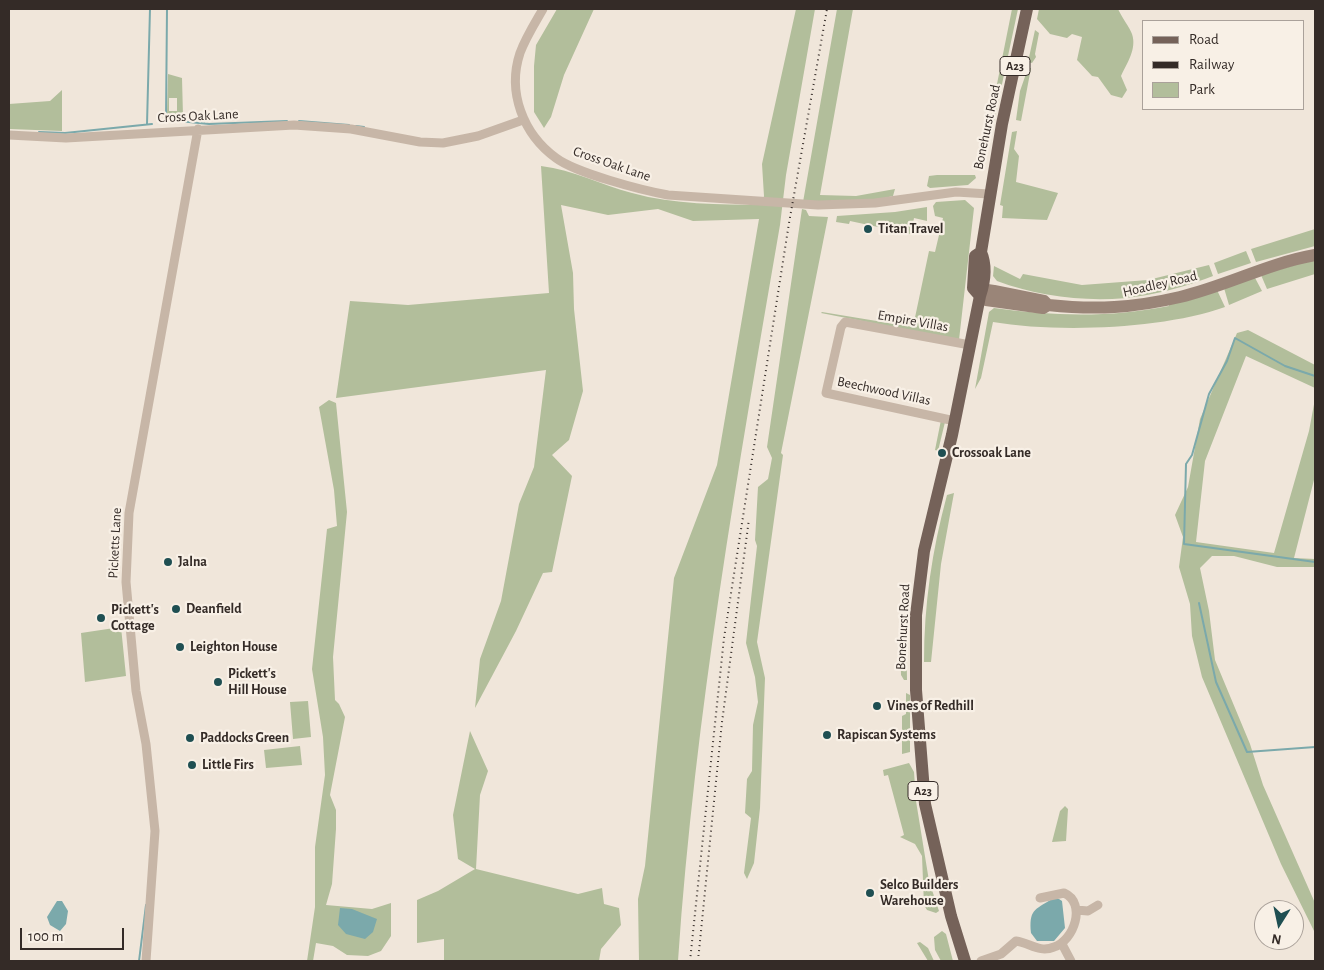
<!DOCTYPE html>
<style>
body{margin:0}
#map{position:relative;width:1324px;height:970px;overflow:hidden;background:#f0e6da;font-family:"Alegreya Sans",sans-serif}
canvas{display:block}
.frame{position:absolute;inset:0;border:10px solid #342b27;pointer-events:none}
.legend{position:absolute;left:1142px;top:20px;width:162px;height:90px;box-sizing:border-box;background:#f8f0e6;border:1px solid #aaa19a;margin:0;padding:6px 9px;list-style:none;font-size:15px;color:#342b27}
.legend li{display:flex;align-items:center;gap:10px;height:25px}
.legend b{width:25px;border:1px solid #aaa19a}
.north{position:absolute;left:1254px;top:900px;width:50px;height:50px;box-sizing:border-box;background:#f8f0e6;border:1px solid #aaa19a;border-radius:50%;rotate:190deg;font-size:14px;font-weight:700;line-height:20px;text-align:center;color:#342b27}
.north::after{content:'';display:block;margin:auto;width:18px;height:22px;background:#1f4f52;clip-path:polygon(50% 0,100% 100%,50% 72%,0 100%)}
.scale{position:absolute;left:20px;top:928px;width:104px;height:22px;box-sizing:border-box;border:2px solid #342b27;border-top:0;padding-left:6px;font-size:15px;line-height:18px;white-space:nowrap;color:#342b27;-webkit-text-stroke:4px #f8f0e6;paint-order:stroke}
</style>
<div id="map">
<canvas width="1324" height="970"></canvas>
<div class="frame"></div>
<ul class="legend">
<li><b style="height:6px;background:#756259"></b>Road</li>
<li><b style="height:6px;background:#342b27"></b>Railway</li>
<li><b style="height:14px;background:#b2be9b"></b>Park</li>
</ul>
<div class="north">N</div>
<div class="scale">100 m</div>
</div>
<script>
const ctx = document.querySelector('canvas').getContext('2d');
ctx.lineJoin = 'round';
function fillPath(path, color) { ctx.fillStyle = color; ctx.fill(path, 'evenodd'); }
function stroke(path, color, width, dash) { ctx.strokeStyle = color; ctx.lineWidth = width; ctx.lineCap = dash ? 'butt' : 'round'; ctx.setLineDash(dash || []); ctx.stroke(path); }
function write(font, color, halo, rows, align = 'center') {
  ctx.font = font + ' "Alegreya Sans",sans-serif'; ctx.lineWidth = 4.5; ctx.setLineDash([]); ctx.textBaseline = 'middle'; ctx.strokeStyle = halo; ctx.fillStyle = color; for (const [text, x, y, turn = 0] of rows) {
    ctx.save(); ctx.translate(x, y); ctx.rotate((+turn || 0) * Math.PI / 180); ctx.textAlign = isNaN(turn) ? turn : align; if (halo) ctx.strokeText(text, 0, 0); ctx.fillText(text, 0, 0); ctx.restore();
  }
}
fillPath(new Path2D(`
 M557 9H594L564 75 551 117 544 128 534 112V66L536 45Z
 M796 9H815L786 175 780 225C738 469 695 713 678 961H639L638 899 645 866 674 578 717 465 759 219 693 221 658 209 608 215 561 205 573 273 574 309 583 391 569 440 552 455 572 476 552 572 543 573 516 631 475 708 480 659 501 601 519 504 534 467 546 370 336 398 350 301 408 305 549 293 541 166C574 170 601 185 632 193 675 205 719 204 762 205L764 196 762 164Z
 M837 9H853L820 195 856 196 895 189 893 196 881 199 803 202Z
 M1012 9H1018L992 131 988 129Z
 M1039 9H1118C1121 16 1130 28 1132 34 1137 49 1127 63 1121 76L1127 90 1122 98 1111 95 1098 77 1092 76 1079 62 1077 60 1082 37 1072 34 1067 38 1050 34 1037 19Z
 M1035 30 1039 33 1035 54 1036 57 1032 63 1028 62Z
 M1028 68H1031L1021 121 1016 120 1020 91Z
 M168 74 182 78 183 116 167 115ZM169 98H177V111H169Z
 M62 90V131L9 129V104L50 101Z
 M1017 131 1014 149 1019 156 1016 182 1058 193 1047 220 1002 218 1003 206 1000 205 1012 132Z
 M937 175H975L976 178 968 185 930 188 927 186 929 176Z
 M965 200 974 208 959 340 821 313 822 312 913 327 929 251 935 252 943 218 935 216 933 206 936 202Z
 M927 207V221L914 218 911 234 850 221 849 224 836 222 837 216 895 212Z
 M802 209 806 210 809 216 828 217 781 453 783 455 757 642 765 678 760 808 754 863 747 879 744 873 751 818 745 813 747 779 752 771 753 725 758 702 755 677 746 643 757 546 755 540 758 487 768 479 772 458 767 447Z
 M1315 229V246L1256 262 1251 249Z
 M1246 251 1251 263 1218 274 1214 263Z
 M1315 259V274L1267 289 1261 275Z
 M1209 265 1213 276C1192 284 1170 291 1147 295 1099 304 1043 298 997 281L993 276 994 266 1020 279 1023 274 1082 285 1148 280Z
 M1254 276 1262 291 1229 305 1224 288Z
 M1217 290 1225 307C1164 329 1057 333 993 322L981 378 975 389 989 312 994 308C1052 316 1109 318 1169 306L1168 301Z
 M1248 330 1315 365V388L1246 356 1205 461 1196 542 1274 553 1309 431 1315 399V476L1294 558 1315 559V567H1277L1234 556H1212L1200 568 1209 611 1215 660 1250 744 1263 785 1315 903V933L1281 864 1202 677 1192 636 1190 604 1179 567 1183 537 1175 515 1188 487 1200 419 1237 333Z
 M329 400 336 403 347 512 333 657 335 700 339 704 345 717 330 795 336 810V829L332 884 326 905 372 909 391 903V936L381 951 368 956 347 955 333 946 316 943 313 961H307L315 907V847L325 775 323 737 312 669 327 529 337 526 334 490 319 407Z
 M941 420 945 422 938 451 935 450Z
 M954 493 941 564 931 662H924C924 605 932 550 947 495Z
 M906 623 907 680H904L901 675 900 625Z
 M121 627 126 676 85 682 81 633Z
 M906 693 910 695V752L902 754V716L906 714Z
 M308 701 311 737 293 739 290 702Z
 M470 731 488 771 480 795 476 869 578 894 602 888 604 904 619 908 621 925 601 949 599 961H444V939L417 943V900L438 891 475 869 458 859 453 815Z
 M300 746 302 765 266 768 264 750Z
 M909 763 914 772 916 801 929 881 939 911 936 913 927 910 924 905 922 856 915 844 900 837 904 835 903 831 888 775 884 776 883 770Z
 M1065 806 1068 809 1066 841 1052 842 1060 811Z
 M942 931 946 934 953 961H941L935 950 934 937Z
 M920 942 928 948 934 961H928L917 943Z`), '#b2be9b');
fillPath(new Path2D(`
 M1052 899H1059L1062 901 1065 928 1054 941H1037L1031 933C1029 910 1034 910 1052 899Z
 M57 901H62L68 911 66 924 60 931 50 925 47 917Z
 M340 908 352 909 377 919 373 932 365 939 346 934 338 925Z`), '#7ba9ab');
stroke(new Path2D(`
 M163 121 166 120 167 9
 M179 121 209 124 287 121
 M299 121 349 125
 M147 124 150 9
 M356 126 364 127
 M39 132 65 133 152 124
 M1315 376 1285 366 1235 338 1227 361 1209 394 1192 455 1186 464 1184 544 1315 562
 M1199 603 1216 682 1247 752 1315 747
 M139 961 146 905`), '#7ba9ab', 2);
stroke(new Path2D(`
 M543 9C535 23 526 37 520 53 507 92 523 134 556 158 576 173 641 190 668 195L818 205 875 203 956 192 989 194
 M9 135 66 138 294 125 351 129 420 142 443 143 478 136 523 120
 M955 421 826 393 841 327 845 322 970 345
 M1076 910 1088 911 1098 905
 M1062 944 1071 961
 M146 961 155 831 146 744 136 691 126 582 129 513 198 129
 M981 961 1001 954 1016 941C1030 943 1039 953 1054 947 1074 941 1087 903 1064 893L1040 898`), '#c7b6a7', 9);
stroke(new Path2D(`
 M1048 305 1044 301 994 291 987 290 980 296 986 300 1043 308 1048 305C1096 310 1133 308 1180 297 1226 286 1269 263 1315 255`), '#9a8578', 12);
stroke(new Path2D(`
 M980 296 973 288 975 256 981 252
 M965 961 951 916 925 804 916 690V615L924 551 952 435 980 296C985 281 987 266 981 252L1002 124 1027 9`), '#756259', 12);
stroke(new Path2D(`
 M690 961 724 638 789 223 827 9
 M698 961 722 722 749 519`), '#342b27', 2, [1, 4]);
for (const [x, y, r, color] of [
 [868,229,5,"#1f4f52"],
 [942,453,5,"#1f4f52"],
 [168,562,5,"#1f4f52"],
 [176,609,5,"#1f4f52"],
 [101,618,5,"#1f4f52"],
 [180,647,5,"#1f4f52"],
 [218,682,5,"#1f4f52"],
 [877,706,5,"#1f4f52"],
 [827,735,5,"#1f4f52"],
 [190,738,5,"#1f4f52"],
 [192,765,5,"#1f4f52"],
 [870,893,5,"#1f4f52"]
]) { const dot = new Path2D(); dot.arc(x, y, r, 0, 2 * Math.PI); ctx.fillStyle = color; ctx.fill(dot); stroke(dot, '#f8f0e6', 2); }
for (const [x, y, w] of [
 [1015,66,30],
 [923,791,30]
]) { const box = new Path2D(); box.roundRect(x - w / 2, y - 9.5, w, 19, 4); ctx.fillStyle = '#f8f0e6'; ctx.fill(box); stroke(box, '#342b27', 1); }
write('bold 12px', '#342b27', null, [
 ["A23",1015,66],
 ["A23",923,791]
]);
write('14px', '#342b27', '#f8f0e6', [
 ["Cross Oak Lane",198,116,-3],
 ["Bonehurst Road",987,127,-78],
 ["Cross Oak Lane",612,164,19],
 ["Hoadley Road",1160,284,-13],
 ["Empire Villas",913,321,10],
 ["Beechwood Villas",884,391,12],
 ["Picketts Lane",115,543,-87],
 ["Bonehurst Road",903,627,-87]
]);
write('bold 14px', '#342b27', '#f8f0e6', [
 ["Titan Travel",878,229],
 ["Crossoak Lane",952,453],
 ["Jalna",178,562],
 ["Deanfield",186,609],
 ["Pickett's",111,610],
 ["Cottage",111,626],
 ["Leighton House",190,647],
 ["Pickett's",228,674],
 ["Hill House",228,690],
 ["Vines of Redhill",887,706],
 ["Rapiscan Systems",837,735],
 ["Paddocks Green",200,738],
 ["Little Firs",202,765],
 ["Selco Builders",880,885],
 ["Warehouse",880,901]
], 'left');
</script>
